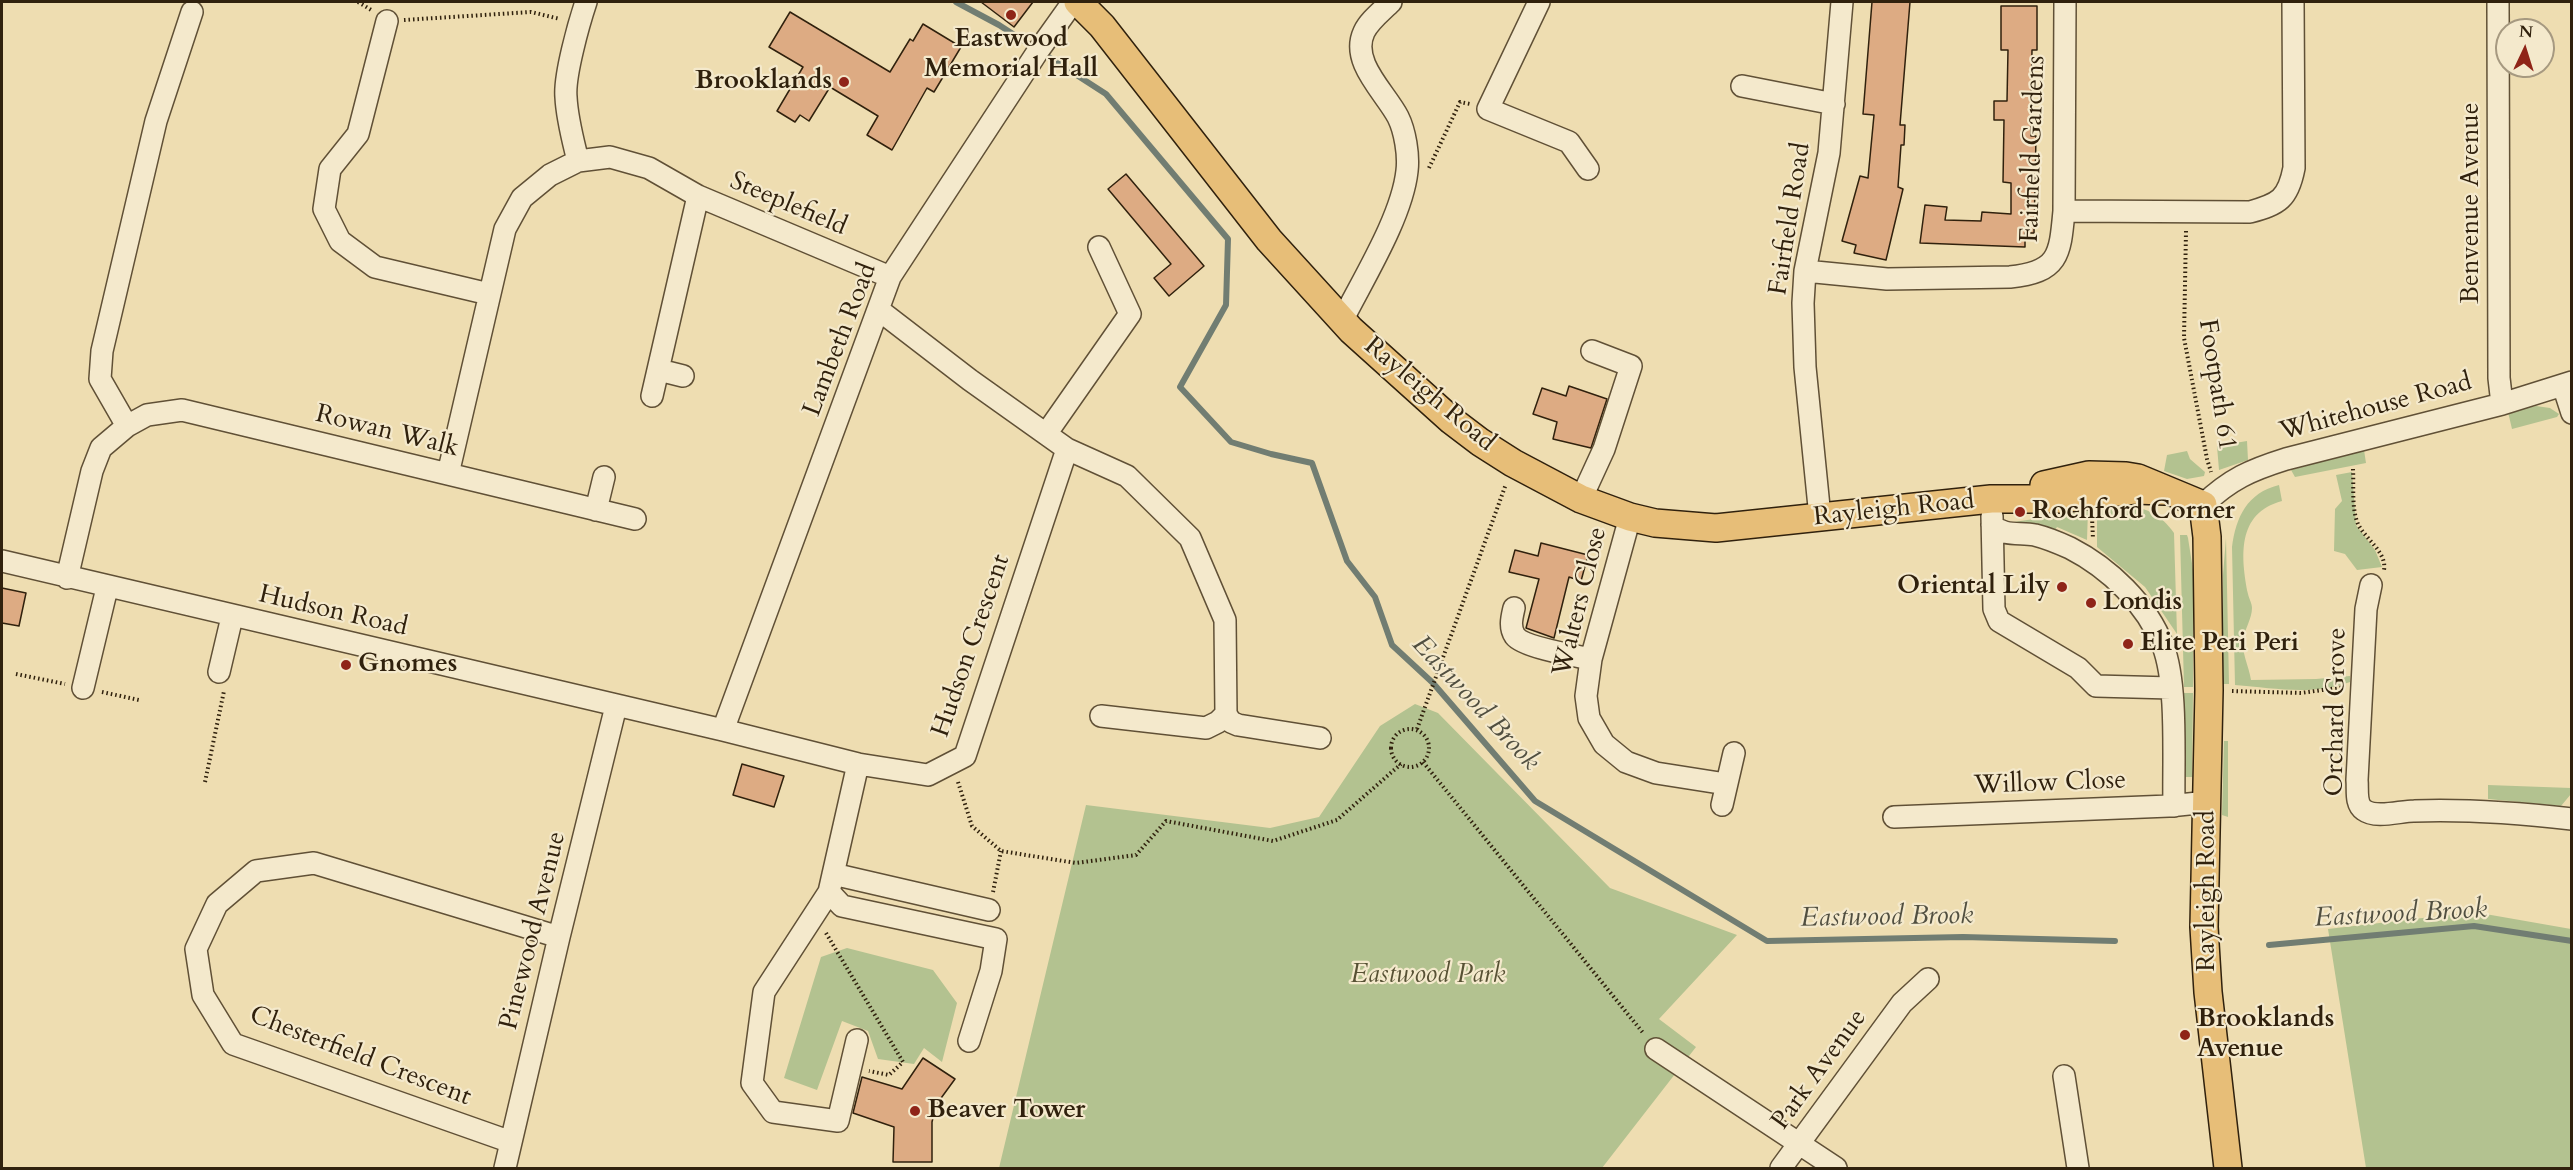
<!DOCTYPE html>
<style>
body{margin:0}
#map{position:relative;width:2573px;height:1170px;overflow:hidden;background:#eeddb1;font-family:Cardo,serif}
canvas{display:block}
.frame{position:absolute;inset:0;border:3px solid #30210d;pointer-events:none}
.north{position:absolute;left:2495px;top:18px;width:60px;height:60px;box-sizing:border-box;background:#f4e9cc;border:2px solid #a69980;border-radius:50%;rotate:4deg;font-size:16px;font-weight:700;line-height:24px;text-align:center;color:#30210d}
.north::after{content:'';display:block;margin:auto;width:21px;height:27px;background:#8f2418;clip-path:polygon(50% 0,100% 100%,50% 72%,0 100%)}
</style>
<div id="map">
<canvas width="2573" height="1170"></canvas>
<div class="frame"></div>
<div class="north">N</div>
</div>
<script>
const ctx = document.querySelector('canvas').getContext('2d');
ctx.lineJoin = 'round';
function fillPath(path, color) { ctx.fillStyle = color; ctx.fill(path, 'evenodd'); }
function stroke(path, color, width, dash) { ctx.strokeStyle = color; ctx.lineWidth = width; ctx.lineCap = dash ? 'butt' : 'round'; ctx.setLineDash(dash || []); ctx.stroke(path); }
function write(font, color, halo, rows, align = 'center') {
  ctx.font = font + ' Cardo,serif'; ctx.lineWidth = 4.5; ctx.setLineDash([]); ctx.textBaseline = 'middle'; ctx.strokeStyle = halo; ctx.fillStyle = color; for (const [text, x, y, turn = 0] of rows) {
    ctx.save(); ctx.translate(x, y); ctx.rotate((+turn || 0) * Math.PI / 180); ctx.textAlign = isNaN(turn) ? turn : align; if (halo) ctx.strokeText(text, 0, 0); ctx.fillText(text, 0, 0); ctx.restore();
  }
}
fillPath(new Path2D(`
 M2536 406 2550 408 2559 414 2557 417 2512 429 2508 412Z
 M2247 441 2248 460 2219 470 2217 446Z
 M2364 450 2366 463 2295 477 2291 470Z
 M2187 451 2190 459 2205 472 2204 476 2187 479 2164 471 2167 455Z
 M2352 472 2356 525 2375 550 2382 567 2357 570 2345 554 2334 551 2335 509 2342 501 2336 475Z
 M2279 485 2282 501C2236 513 2241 558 2248 594 2249 599 2252 603 2252 608 2252 618 2245 629 2243 639 2241 651 2249 667 2251 680L2316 679 2350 676V682C2312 696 2274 688 2235 685L2232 547C2236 517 2247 493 2279 485Z
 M2121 506C2144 506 2161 514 2174 533L2177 634 2145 587 2097 547V509Z
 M2088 511 2087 540 2057 527 2051 536 2007 523Z
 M2180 535H2187L2188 538 2193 570V687H2184Z
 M2226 538 2229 684H2223V575Z
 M2184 693H2193L2192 777H2184Z
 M1415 704 1438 713 1610 888 1737 935 1659 1019 1696 1047 1602 1168H999L1086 805 1270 828 1319 817 1380 726Z
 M2224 741H2228V817L2222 815Z
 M2488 785 2571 788V794L2561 806 2488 799Z
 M2474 912 2571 929V1168H2366L2328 929Z
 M847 948 933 970 957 1003 942 1062 924 1048 914 1064 878 1059 868 1031 842 1021 817 1090 784 1078 821 957Z`), '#b3c290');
stroke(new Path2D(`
 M956 2 999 25 1106 94 1228 239 1226 305 1180 387 1231 442 1271 454 1312 463 1347 561 1375 597 1392 645 1433 683 1535 801 1767 941 1963 937 2115 941
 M2269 945 2474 926 2572 941`), '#717d72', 6);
const building = new Path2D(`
 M981 2H1033L1014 27Z
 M1872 2H1910L1900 125H1905L1904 145H1901L1898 187 1903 189 1886 260 1854 253 1856 245 1842 241 1860 176 1868 178 1874 115 1863 114Z
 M2001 6H2037V50H2032L2031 102V136H2036L2034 233H2025V247L1920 243 1925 205 1947 207 1945 220 1981 221 1982 212 2011 214V183L2003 182 2004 120H1994V101H2007L2008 50H2001Z
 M790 12 890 72 910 39 913 41 923 24 961 47 934 92 927 88 892 150 867 135 878 116 830 87 809 121 800 115 795 122 777 111 803 67 769 47Z
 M1126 174 1204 266 1169 296 1154 278 1171 264 1108 189Z
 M1569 386 1607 399 1591 448 1553 439 1557 422 1533 414 1542 388 1566 396Z
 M1541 543 1588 555 1581 581 1569 577 1554 638 1526 628 1539 579 1509 572 1515 550 1538 556Z
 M2 588 26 593 19 626 2 623Z
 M742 764 784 776 774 807 733 795Z
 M923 1058 955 1079 936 1105 932 1122V1162H893L894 1127 853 1113 862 1077 902 1089Z`);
fillPath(building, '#ddab83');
stroke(building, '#30210d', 1.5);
const minor = new Path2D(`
 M1539 2 1488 109 1569 142 1588 169
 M2498 2 2499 378 2502 404
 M387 21 358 134 330 169 324 209 340 241 375 267 489 294
 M1742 86 1834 104
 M578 161C573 140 567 119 566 97 564 76 579 23 586 2
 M2064 211 2250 212C2279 204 2288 199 2294 168L2293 2
 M1805 271 1887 279 2010 277C2059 272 2060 255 2064 211L2065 2
 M879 310 970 380 1067 449 1127 476 1190 538 1225 620 1226 714
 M1342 321C1363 279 1402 217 1407 171 1409 155 1405 131 1398 117 1385 92 1350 62 1364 32 1369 21 1382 11 1391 2
 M659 370 683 376
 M2563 385 2572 413
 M652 396 698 196
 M127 426 100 379 102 351 156 121 192 12
 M1046 434 1130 314 1099 247
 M448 474 505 229 522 198 550 175 578 161 610 157 649 168 698 196 890 277
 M1581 499 1604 449 1631 366 1592 351
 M2203 505C2230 479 2251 470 2286 459L2502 404 2572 382
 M596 510 604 477
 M1992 516 1994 609 1999 621 2078 668 2096 686 2171 688
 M1630 517 1591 659 1586 696 1589 718 1604 744 1626 762 1656 773 1726 784
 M1820 517 1805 367 1803 303 1805 271 1829 153 1842 2
 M1992 525C2004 537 2020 532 2035 535 2047 538 2059 543 2070 548 2109 568 2147 604 2163 646 2178 685 2173 761 2174 806
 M2 561 723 730 858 764 928 775 965 756 1067 449
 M67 578 92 471 101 448 127 426 147 415 182 410 635 519
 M2371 585 2366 609 2357 780C2358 790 2355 804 2364 810 2376 819 2400 811 2414 811 2467 809 2519 813 2572 819
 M1514 608C1512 617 1509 627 1515 636 1523 647 1576 656 1591 659
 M219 672 232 617
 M83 688 107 588
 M1226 714 1231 722 1238 725 1320 738
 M1101 716 1206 728 1218 722 1226 714
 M723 730 890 277 1038 51 1073 2
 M1722 805 1734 753
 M1894 817 2169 806 2208 802
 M833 874 989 910
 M829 892 842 906 996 939 991 971 969 1041
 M857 1040 838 1121 773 1112 752 1083 764 992 829 892 858 764
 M1656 1049 1836 1168
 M2064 1076 2078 1168
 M511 1142 233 1044 203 995 196 949 217 904 256 871 314 863 559 937
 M505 1168 559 937 616 706
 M1781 1168 1902 1003 1928 979`);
const major = new Path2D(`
 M1078 2 1102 26 1269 240 1351 330 1451 420 1480 442 1513 463 1581 499 1630 517 1655 523 1716 528 1991 499H2059L2134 490 2165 491
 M2044 485 2089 475 2126 476 2138 478 2203 505 2207 537 2209 690 2204 927 2208 992 2228 1168`);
stroke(minor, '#605036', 24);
stroke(major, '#30210d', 30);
stroke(new Path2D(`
 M358 2 373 11
 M404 20 531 12 560 19
 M1429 168 1460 102 1470 104
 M2186 231 2184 338 2207 459 2211 472
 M2353 469C2354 486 2351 511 2359 526 2367 540 2387 553 2384 570
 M2092 517 2093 539
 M16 674 65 684
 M2232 691 2301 693 2344 687
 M102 692 139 700
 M1391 748a19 19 0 1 1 38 0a19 19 0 1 1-38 0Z
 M1417 729 1506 484
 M1423 762 1644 1034
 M205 782 224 691
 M958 782 972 826 1001 851 1076 863 1136 855 1166 821 1273 841 1337 820 1401 764
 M993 892 1001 851
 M826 933 903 1062 889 1075 869 1071`), '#30210d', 4, [1.5, 3]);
stroke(minor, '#f4e9cc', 21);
stroke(major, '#e7be78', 27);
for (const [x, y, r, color] of [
 [1011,15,6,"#8f2418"],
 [844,82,6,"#8f2418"],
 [2020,512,6,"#8f2418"],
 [2062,587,6,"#8f2418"],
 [2091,603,6,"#8f2418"],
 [2128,644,6,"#8f2418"],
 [346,665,6,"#8f2418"],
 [2185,1035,6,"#8f2418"],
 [915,1111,6,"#8f2418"]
]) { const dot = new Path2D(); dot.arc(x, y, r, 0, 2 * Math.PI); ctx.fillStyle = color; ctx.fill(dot); stroke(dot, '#f4e9cc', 2); }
write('bold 26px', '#30210d', '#f4e9cc', [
 ["Eastwood",1011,40,"center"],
 ["Memorial Hall",1011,70,"center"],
 ["Brooklands",832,82,"right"],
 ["Rochford Corner",2032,512],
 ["Oriental Lily",2050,587,"right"],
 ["Londis",2103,603],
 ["Elite Peri Peri",2140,644],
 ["Gnomes",358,665],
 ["Brooklands",2197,1020],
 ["Avenue",2197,1050],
 ["Beaver Tower",927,1111]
], 'left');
write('26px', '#30210d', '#f4e9cc', [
 ["Fairfield Gardens",2034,149,-88],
 ["Benvenue Avenue",2472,203,-90],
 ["Steeplefield",788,205,23],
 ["Fairfield Road",1791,219,-81],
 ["Lambeth Road",841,340,-69],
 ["Footpath 61",2216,385,81],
 ["Rayleigh Road",1429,395,40],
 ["Whitehouse Road",2376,408,-15],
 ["Rowan Walk",387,432,14],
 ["Rayleigh Road",1894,510,-6],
 ["Walters Close",1581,602,-76],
 ["Hudson Road",333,612,13],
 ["Hudson Crescent",972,646,-71],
 ["Orchard Grove",2337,712,-89],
 ["Willow Close",2050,784,-2],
 ["Rayleigh Road",2208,891,-90],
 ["Pinewood Avenue",534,931,-76],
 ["Chesterfield Crescent",360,1057,21],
 ["Park Avenue",1820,1070,-54]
]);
write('italic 26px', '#575134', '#f4e9cc', [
 ["Eastwood Park",1428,976]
]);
write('italic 27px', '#514f40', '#f4e9cc', [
 ["Eastwood Brook",1475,704,47],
 ["Eastwood Brook",2401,915,-3],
 ["Eastwood Brook",1887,918,-1]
]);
</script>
